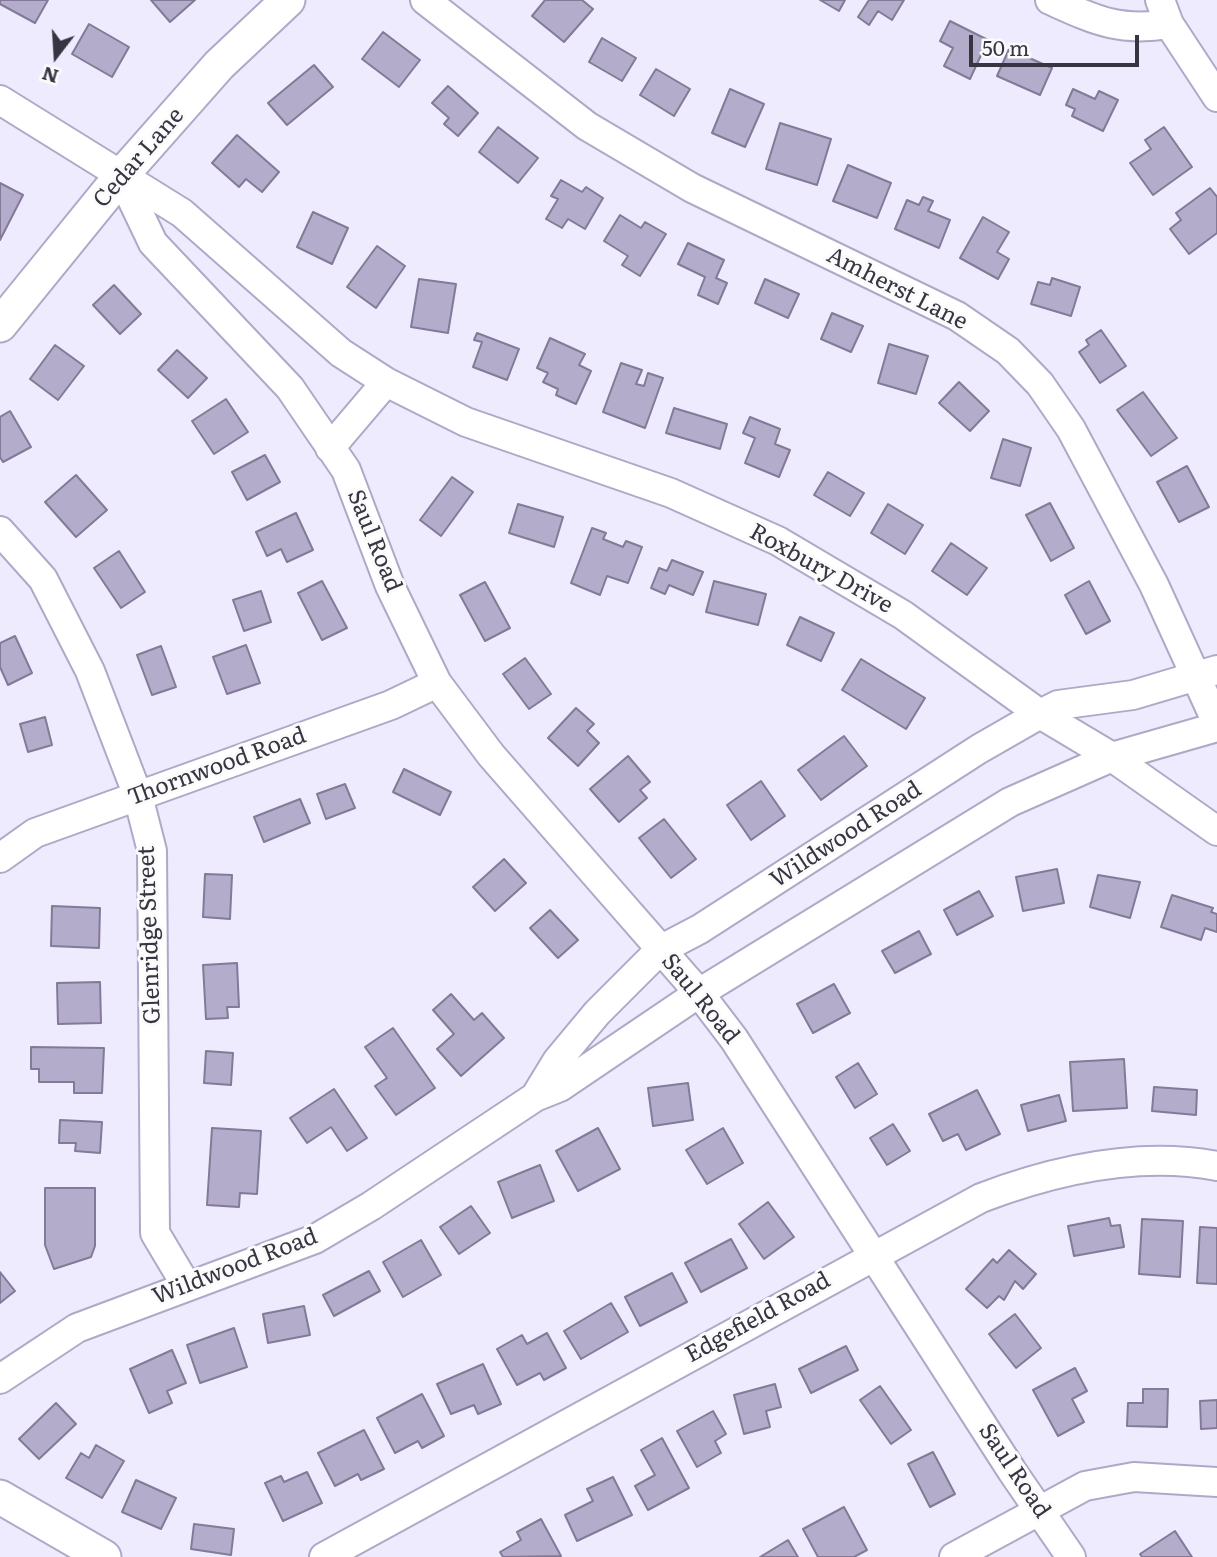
<!DOCTYPE html>
<style>
body{margin:0}
#map{position:relative;width:1217px;height:1557px;overflow:hidden;background:#efebfe;font-family:Literata,serif}
canvas{display:block}
.north{position:absolute;left:21px;top:21px;width:70px;height:70px;-webkit-text-stroke:5px #fbfbfb;paint-order:stroke;rotate:197deg;font-size:19px;font-weight:700;line-height:28px;text-align:center;color:#383542}
.north::after{content:'';display:block;margin:auto;width:24px;height:32px;background:#383542;clip-path:polygon(50% 0,100% 100%,50% 72%,0 100%)}
.scale{position:absolute;left:969px;top:35px;width:170px;height:32px;box-sizing:border-box;border:4px solid #383542;border-top:0;padding-left:9px;font-size:21px;line-height:24px;white-space:nowrap;color:#383542;-webkit-text-stroke:5px #fbfbfb;paint-order:stroke}
</style>
<div id="map">
<canvas width="1217" height="1557"></canvas>
<div class="north">N</div>
<div class="scale">50 m</div>
</div>
<script>
const ctx = document.querySelector('canvas').getContext('2d');
ctx.lineJoin = 'round';
function fillPath(path, color) { ctx.fillStyle = color; ctx.fill(path, 'evenodd'); }
function stroke(path, color, width, dash) { ctx.strokeStyle = color; ctx.lineWidth = width; ctx.lineCap = dash ? 'butt' : 'round'; ctx.setLineDash(dash || []); ctx.stroke(path); }
function write(font, color, halo, rows, align = 'center') {
  ctx.font = font + ' Literata,serif'; ctx.lineWidth = 6; ctx.setLineDash([]); ctx.textBaseline = 'middle'; ctx.strokeStyle = halo; ctx.fillStyle = color; for (const [text, x, y, turn = 0] of rows) {
    ctx.save(); ctx.translate(x, y); ctx.rotate((+turn || 0) * Math.PI / 180); ctx.textAlign = isNaN(turn) ? turn : align; if (halo) ctx.strokeText(text, 0, 0); ctx.fillText(text, 0, 0); ctx.restore();
  }
}
const building = new Path2D(`
 M0 0H48L35 23 0 4Z
 M151 0H195L170 22Z
 M545 0H582L593 9 564 42 532 16Z
 M820 0H845L839 11Z
 M869 0H904L892 20 878 11 869 25 858 17Z
 M950 21 988 40 970 79 944 66 953 48 940 41Z
 M89 24 129 47 112 77 72 54Z
 M383 32 420 60 399 87 362 59Z
 M602 38 636 58 622 81 589 62Z
 M1009 49 1052 68 1040 95 997 76Z
 M314 65 333 87 287 125 268 103Z
 M656 69 690 89 674 116 640 95Z
 M448 86 478 113 458 136 444 124 449 118 432 103Z
 M730 89 764 104 745 147 712 133Z
 M1073 89 1095 99 1099 91 1118 100 1103 131 1072 116 1075 109 1066 105Z
 M780 123 831 139 817 185 766 169Z
 M498 127 538 158 518 183 479 152Z
 M1164 127 1192 167 1153 195 1130 163 1151 149 1145 140Z
 M237 135 279 172 262 192 246 179 239 187 212 163Z
 M848 165 891 183 877 218 833 201Z
 M561 180 582 192 586 187 603 198 585 229 568 219 562 228 546 219 558 199 551 196Z
 M0 183 23 195 0 240Z
 M1210 188 1217 197V233L1189 254 1170 229 1181 220 1176 213Z
 M923 197 933 201 928 211 950 220 939 248 895 229 907 200 919 205Z
 M313 212 348 228 332 264 297 247Z
 M620 215 641 228 645 222 666 234 640 276 622 265 628 256 604 241Z
 M983 217 1009 232 997 252 1009 259 998 279 960 258Z
 M688 243 724 260 716 278 727 283 718 304 698 295 705 277 678 264Z
 M377 246 405 266 376 308 347 287Z
 M1052 278 1080 287 1071 316 1031 304 1038 282 1050 285Z
 M419 279 456 284 448 333 411 327Z
 M765 279 799 294 788 318 755 303Z
 M114 285 141 314 120 334 93 305Z
 M832 313 863 326 851 352 821 339Z
 M1101 330 1126 366 1100 383 1079 352 1089 345 1086 340Z
 M477 333 519 349 507 380 473 367 482 342 474 340Z
 M550 338 585 354 579 365 591 371 576 404 556 395 558 389 543 382 548 373 537 368Z
 M889 344 928 356 916 394 878 383Z
 M55 345 84 366 58 400 30 379Z
 M177 350 207 378 188 398 158 370Z
 M621 363 642 370 636 384 644 386 648 373 663 378 645 428 603 412Z
 M959 382 989 411 970 431 939 403Z
 M1143 392 1177 438 1151 456 1117 410Z
 M226 399 248 432 214 454 192 421Z
 M674 408 727 424 720 449 666 433Z
 M10 411 31 447 3 462 0 457V417Z
 M750 417 780 429 775 444 790 450 779 477 745 463 755 438 743 433Z
 M1003 439 1031 448 1020 486 991 478Z
 M265 455 280 482 247 500 232 472Z
 M1187 466 1209 507 1179 522 1157 482Z
 M828 472 864 493 850 516 814 495Z
 M76 475 107 510 76 537 45 502Z
 M452 477 473 492 441 536 420 520Z
 M1050 503 1074 548 1051 561 1026 515Z
 M518 504 563 517 554 547 509 533Z
 M888 504 923 525 905 554 871 533Z
 M296 513 313 550 287 562 281 549 267 556 256 532Z
 M592 528 606 533 603 539 623 547 626 541 642 547 628 583 607 576 600 595 571 583Z
 M951 543 987 568 967 595 932 571Z
 M119 551 145 592 121 608 94 568Z
 M672 560 703 572 693 595 669 585 665 594 651 588 659 568 667 571Z
 M322 581 347 628 322 640 298 593Z
 M714 581 766 594 758 625 706 612Z
 M1089 581 1110 621 1086 634 1065 595Z
 M485 582 510 628 485 641 460 595Z
 M261 591 271 622 244 631 233 600Z
 M800 617 834 633 821 661 787 645Z
 M15 636 32 673 8 685 0 667V643Z
 M246 645 260 683 227 694 213 657Z
 M161 646 176 687 152 695 137 655Z
 M525 658 551 694 529 709 503 674Z
 M861 659 925 698 906 729 842 690Z
 M576 708 594 724 587 731 599 743 578 766 548 738Z
 M45 717 52 745 28 752 20 724Z
 M844 736 867 766 821 800 798 770Z
 M628 756 650 782 640 790 647 798 619 822 590 789Z
 M404 769 451 792 440 815 393 792Z
 M761 781 785 816 751 840 727 805Z
 M345 784 355 808 326 819 317 794Z
 M300 799 310 823 264 842 254 817Z
 M664 819 696 859 671 878 639 838Z
 M504 859 526 883 495 911 473 887Z
 M1057 869 1064 903 1023 911 1016 877Z
 M205 874 232 875 230 919 203 917Z
 M1098 875 1140 882 1130 918 1090 907Z
 M979 891 993 916 957 935 944 910Z
 M1172 895 1213 908 1211 912 1217 914V932L1205 928 1201 940 1161 927Z
 M52 906 100 908 99 948 51 946Z
 M550 910 578 940 558 958 530 928Z
 M919 931 931 954 895 973 882 951Z
 M237 963 239 1007H227L228 1018 206 1019 203 965Z
 M100 982 101 1023 58 1024 57 983Z
 M834 984 850 1013 813 1033 797 1004Z
 M451 994 474 1020 482 1013 504 1038 461 1076 437 1049 454 1034 433 1010Z
 M393 1028 435 1088 396 1115 375 1086 387 1078 365 1047Z
 M31 1047 104 1048 102 1093H74V1082H39V1069H31Z
 M206 1051 233 1053 231 1085 204 1083Z
 M1124 1059 1127 1108 1073 1111 1070 1062Z
 M858 1063 877 1094 855 1108 836 1077Z
 M688 1083 693 1120 653 1126 648 1088Z
 M1154 1087 1197 1090 1196 1115 1152 1111Z
 M334 1089 367 1138 347 1151 331 1127 307 1143 290 1118Z
 M977 1090 1000 1134 966 1150 958 1134 943 1141 929 1114Z
 M1059 1095 1066 1121 1028 1131 1021 1105Z
 M60 1120 102 1122 100 1153 75 1151 76 1143H59Z
 M893 1124 910 1151 887 1165 870 1138Z
 M212 1128 261 1131 257 1194 240 1193 239 1207 207 1205Z
 M598 1128 620 1169 578 1191 556 1151Z
 M723 1128 743 1163 707 1184 686 1150Z
 M540 1165 554 1201 512 1218 498 1182Z
 M45 1188H95V1246L91 1257 54 1269 45 1245Z
 M768 1202 794 1237 764 1259 739 1224Z
 M471 1206 490 1233 459 1254 440 1227Z
 M1109 1218 1111 1226 1120 1225 1124 1247 1074 1256 1068 1226Z
 M1142 1219 1183 1221 1180 1277 1139 1274Z
 M1200 1227 1217 1228V1284L1197 1283Z
 M731 1239 747 1268 701 1292 685 1263Z
 M421 1240 441 1275 403 1297 383 1262Z
 M1009 1250 1036 1274 1023 1289 1015 1281 1004 1300 999 1296 987 1308 966 1289 993 1259 997 1263Z
 M369 1271 380 1291 334 1316 323 1295Z
 M0 1272 15 1291 0 1303Z
 M672 1273 687 1302 640 1326 625 1297Z
 M611 1303 628 1332 581 1359 564 1331Z
 M304 1306 310 1335 268 1343 263 1314Z
 M1015 1314 1041 1348 1016 1368 989 1334Z
 M234 1328 247 1367 200 1383 187 1345Z
 M547 1333 566 1368 544 1380 540 1373 517 1385 497 1349 522 1335 527 1344Z
 M846 1346 858 1370 811 1393 799 1369Z
 M172 1350 186 1383 167 1391 172 1403 149 1413 130 1369Z
 M483 1364 501 1404 478 1414 474 1405 451 1414 437 1384Z
 M1075 1368 1087 1391 1072 1399 1084 1422 1058 1436 1033 1390Z
 M775 1384 781 1407 766 1411 770 1427 744 1434 734 1395Z
 M880 1386 911 1430 891 1444 860 1400Z
 M1143 1389H1168L1167 1427 1127 1426 1128 1403H1143Z
 M422 1394 444 1436 422 1448 418 1441 395 1453 377 1418Z
 M1217 1400V1428L1201 1429 1200 1401Z
 M56 1403 76 1424 39 1459 19 1439Z
 M713 1411 726 1434 715 1441 721 1453 697 1467 677 1431Z
 M364 1430 384 1469 361 1480 358 1474 335 1486 318 1453Z
 M662 1438 689 1488 648 1510 635 1486 655 1475 641 1450Z
 M96 1445 124 1461 102 1498 66 1478 81 1453 89 1458Z
 M933 1452 955 1494 930 1507 908 1464Z
 M307 1472 322 1503 283 1521 265 1483 281 1476 284 1482Z
 M613 1477 632 1515 577 1541 565 1515 593 1501 587 1489Z
 M136 1480 176 1498 161 1529 122 1512Z
 M844 1507 867 1550 854 1557H818L803 1529Z
 M541 1519 561 1556 503 1557 500 1552 521 1540 517 1532Z
 M194 1524 234 1529 231 1555 191 1549Z
 M1175 1531 1192 1557H1142L1140 1554Z
 M788 1540 798 1557H760Z`);
fillPath(building, '#b4accb');
stroke(building, '#827a97', 2);
const minor = new Path2D(`
 M425 0 587 126 692 188 957 316 1008 351 1040 384 1071 429 1154 585 1217 723
 M1050 0C1095 20 1118 32 1169 24
 M1160 0 1169 24 1217 97
 M0 100 182 213 341 353 386 382 466 422 671 493 778 541 903 615 1040 714 1112 757 1217 831
 M121 176 153 243 290 388 346 470 390 586 437 683 491 755 699 993 734 1039 1012 1471 1071 1557
 M330 448 386 382
 M0 531 43 579 90 671 138 796 152 851 155 1233 186 1285
 M0 858 35 833 391 705 437 683
 M535 1097 557 1061 597 1013 660 950 700 929 979 749 1040 714 1058 705 1133 695 1217 670
 M0 1379 77 1328 315 1239 371 1206 535 1097 560 1087 699 993 1010 802 1112 757 1217 727
 M324 1557 981 1198C1055 1170 1137 1151 1217 1166
 M954 1557 1085 1486 1134 1477 1217 1482`);
const tertiary = new Path2D(`
 M0 325 121 176 219 65 288 0
 M0 1497 104 1557`);
stroke(minor, '#b0a8c7', 32);
stroke(tertiary, '#b0a8c7', 37);
stroke(minor, '#fff', 28);
stroke(tertiary, '#fff', 33);
write('23px', '#383542', '#fbfbfb', [
 ["Cedar Lane",139,158,-49],
 ["Amherst Lane",897,289,27],
 ["Saul Road",374,541,68],
 ["Roxbury Drive",821,569,29],
 ["Thornwood Road",217,767,-20],
 ["Wildwood Road",846,835,-33],
 ["Glenridge Street",150,935,-92],
 ["Saul Road",700,999,51],
 ["Wildwood Road",235,1267,-21],
 ["Edgefield Road",758,1318,-29],
 ["Saul Road",1014,1471,56]
]);
</script>
